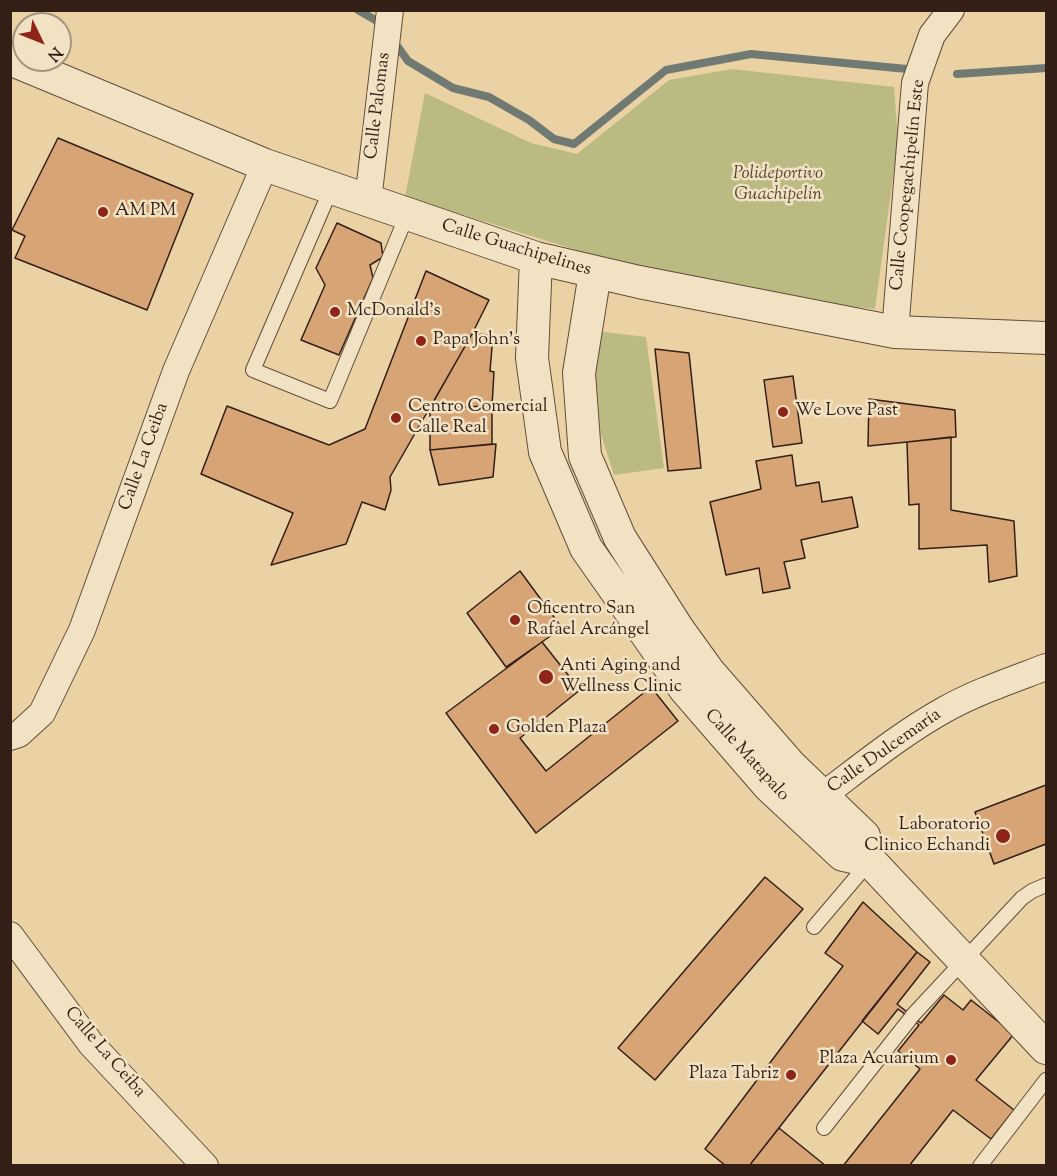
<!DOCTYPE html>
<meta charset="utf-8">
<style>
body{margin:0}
#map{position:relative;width:1057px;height:1176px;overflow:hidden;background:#ead2a5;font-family:"Sorts Mill Goudy",serif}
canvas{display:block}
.frame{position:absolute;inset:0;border:12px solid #331f16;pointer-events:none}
.north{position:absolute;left:12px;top:12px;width:60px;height:60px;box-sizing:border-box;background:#f1e2c4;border:2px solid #a5947e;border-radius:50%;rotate:133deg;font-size:16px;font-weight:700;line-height:24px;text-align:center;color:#331f16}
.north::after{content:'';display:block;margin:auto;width:21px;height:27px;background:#8f2418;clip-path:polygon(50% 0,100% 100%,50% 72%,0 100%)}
</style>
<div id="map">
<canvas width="1057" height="1176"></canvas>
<div class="frame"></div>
<div class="north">N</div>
</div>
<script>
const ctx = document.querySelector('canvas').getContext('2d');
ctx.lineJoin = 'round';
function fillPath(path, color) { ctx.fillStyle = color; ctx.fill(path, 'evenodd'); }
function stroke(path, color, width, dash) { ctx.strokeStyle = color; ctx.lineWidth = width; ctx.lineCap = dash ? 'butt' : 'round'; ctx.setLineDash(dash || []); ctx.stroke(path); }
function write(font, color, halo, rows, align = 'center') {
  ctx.font = font + ' "Sorts Mill Goudy",serif'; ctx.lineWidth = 5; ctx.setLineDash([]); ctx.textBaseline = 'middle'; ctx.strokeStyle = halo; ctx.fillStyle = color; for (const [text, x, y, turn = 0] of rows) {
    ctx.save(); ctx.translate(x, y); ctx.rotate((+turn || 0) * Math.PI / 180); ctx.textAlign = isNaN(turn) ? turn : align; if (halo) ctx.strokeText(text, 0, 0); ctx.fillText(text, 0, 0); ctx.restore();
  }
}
fillPath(new Path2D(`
 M732 69 894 87 898 141 875 309 768 297 583 252 405 197 425 93 531 143 577 154 669 80Z
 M596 331 646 337 664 468 614 475 591 404Z`), '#bcba83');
stroke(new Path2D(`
 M358 10 377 21 383 28
 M393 40 408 61 453 88 489 97 529 120 554 139 574 144 666 70 751 54 907 69
 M957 74 1046 68`), '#717a72', 8);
const building = new Path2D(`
 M58 138 193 194 147 310 15 258 25 236 12 230Z
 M337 223 381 243 383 257 370 265 373 278 339 355 301 340 325 285 316 268Z
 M426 271 489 300 472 334 390 477 391 490 385 510 362 502 346 544 271 565 293 513 201 474 227 406 329 445 365 429Z
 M472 334 493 335 490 371 494 372 492 406 430 408Z
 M655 349 689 353 701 468 668 471Z
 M793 376 802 443 773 447 764 380Z
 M869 399 955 410 956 437 868 446Z
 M492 406V444L430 450V408Z
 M951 437V510L1014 521 1017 576 989 582 987 545 919 549V504L909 505 907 442Z
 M496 444 493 477 439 485 430 450Z
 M792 455 796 486 819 482 822 502 852 497 858 527 801 540 805 558 784 562 790 588 763 593 759 568 726 575 710 502 761 489 756 461Z
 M520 571 562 628 506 667 467 613Z
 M542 642 580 690 520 738 546 771 651 687 678 721 536 833 446 713Z
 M1046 785V844L994 864 975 812Z
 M765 877 803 909 655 1080 618 1048Z
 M863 902 917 952 749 1166H726L705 1149 843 966 825 953Z
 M917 952 930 962 897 1004 921 1023 944 995 963 1010 971 1000 1014 1034 976 1080 1014 1110 991 1139 953 1110 909 1166H843L920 1069 898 1051 919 1025 898 1009 878 1034 862 1021Z
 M779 1128 826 1166H749Z`);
fillPath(building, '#d7a476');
stroke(building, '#331f16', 1.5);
const service = new Path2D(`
 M331 189 253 370 330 401 407 215
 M814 927 870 861
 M912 1016 1022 898 1032 891 1046 885
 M824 1128 910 1019
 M980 1166 1046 1080`);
const minor = new Path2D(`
 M368 201 390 10
 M895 332 915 83 932 35 951 10
 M10 737 19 734 42 713 82 630 176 371 265 165
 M822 796C862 766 901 734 944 710 976 692 1012 680 1046 667
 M10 935 91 1044 205 1166`);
const tertiary = new Path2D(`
 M10 59 265 165 536 258 639 282 895 332 1046 338
 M536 258 532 358 545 452 586 548 685 689 769 786 843 855 870 861
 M595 273 579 373 585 456 620 538 678 629 709 672 790 765 864 836 870 861 1046 1048`);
stroke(service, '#614c3a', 16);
stroke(minor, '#614c3a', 28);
stroke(tertiary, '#614c3a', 34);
stroke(service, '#f1e2c4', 14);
stroke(minor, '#f1e2c4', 26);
stroke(tertiary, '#f1e2c4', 32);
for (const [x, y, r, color] of [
 [103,212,6,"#8f2418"],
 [335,312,6,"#8f2418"],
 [421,341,6,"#8f2418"],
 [783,412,6,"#8f2418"],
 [396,418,6,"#8f2418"],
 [515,620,6,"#8f2418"],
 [546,677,8,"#8f2418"],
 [494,729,6,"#8f2418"],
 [1003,836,8,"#8f2418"],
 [951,1060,6,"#8f2418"],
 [791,1075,6,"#8f2418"]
]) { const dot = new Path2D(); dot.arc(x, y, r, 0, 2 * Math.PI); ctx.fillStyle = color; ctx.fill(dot); stroke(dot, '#f1e2c4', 2); }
write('18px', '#331f16', '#f1e2c4', [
 ["Calle Palomas",379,106,-83],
 ["Calle Coopegachipelín Este",909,185,-84],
 ["Calle Guachipelines",516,249,17],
 ["Calle La Ceiba",145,457,-70],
 ["Calle Dulcemaría",885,752,-35],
 ["Calle Matapalo",746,756,48],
 ["Calle La Ceiba",104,1053,49]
]);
write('italic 18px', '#554631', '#f1e2c4', [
 ["Polideportivo",778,175],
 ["Guachipelín",778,196]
]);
write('18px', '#331f16', '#f1e2c4', [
 ["AM PM",115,212],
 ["McDonald's",347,312],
 ["Papa John's",433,341],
 ["Centro Comercial",408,408],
 ["Calle Real",408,429],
 ["We Love Past",795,412],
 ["Oficentro San",527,610],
 ["Rafael Arcángel",527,631],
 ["Anti Aging and",560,667],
 ["Wellness Clinic",560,688],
 ["Golden Plaza",506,729],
 ["Laboratorio",990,826,"right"],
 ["Clinico Echandi",990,847,"right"],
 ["Plaza Acuarium",939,1060,"right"],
 ["Plaza Tabriz",779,1075,"right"]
], 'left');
</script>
